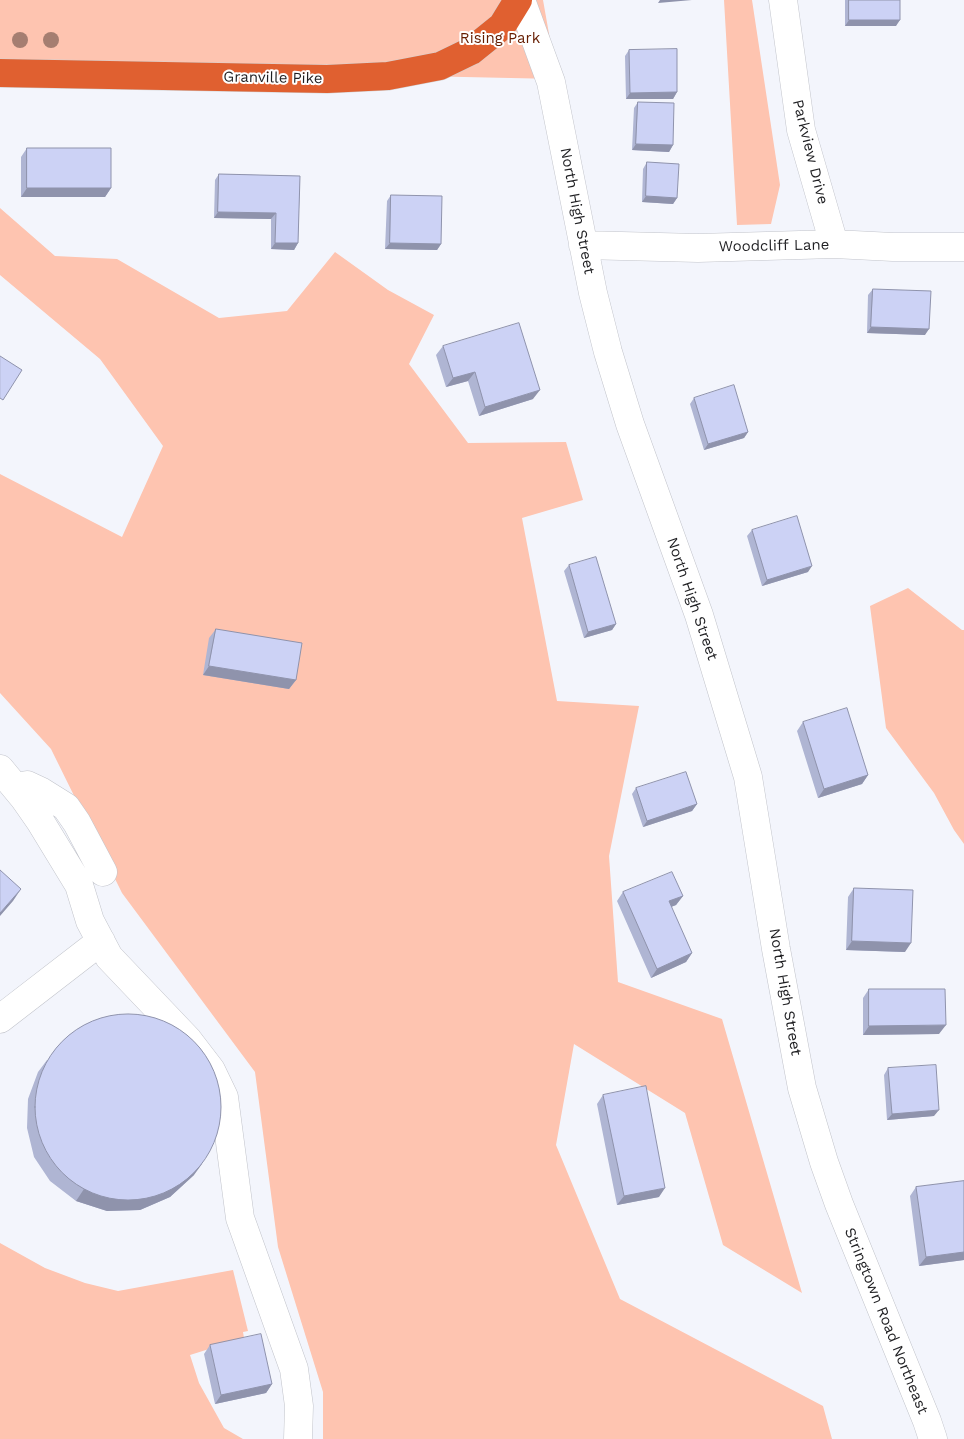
<!DOCTYPE html>
<style>
body{margin:0}
canvas{display:block;background:#f3f5fc}
</style>
<canvas width="964" height="1439"></canvas>
<script>
const ctx = document.querySelector('canvas').getContext('2d');
ctx.lineJoin = 'round';
function fillPath(path, color) { ctx.fillStyle = color; ctx.fill(path, 'evenodd'); }
function stroke(path, color, width, dash) { ctx.strokeStyle = color; ctx.lineWidth = width; ctx.lineCap = dash ? 'butt' : 'round'; ctx.setLineDash(dash || []); ctx.stroke(path); }
function write(font, color, halo, rows, align = 'center') {
  ctx.font = font + ' "Work Sans",sans-serif'; ctx.lineWidth = 4; ctx.setLineDash([]); ctx.textBaseline = 'middle'; ctx.strokeStyle = halo; ctx.fillStyle = color; for (const [text, x, y, turn = 0] of rows) {
    ctx.save(); ctx.translate(x, y); ctx.rotate((+turn || 0) * Math.PI / 180); ctx.textAlign = isNaN(turn) ? turn : align; if (halo) ctx.strokeText(text, 0, 0); ctx.fillText(text, 0, 0); ctx.restore();
  }
}
fillPath(new Path2D(`
 M0 0H543L557 79 0 67Z
 M724 0H752L780 185 771 224 737 225Z
 M0 208 55 256 117 259 219 318 287 311 335 252 388 290 434 315 409 364 468 443 566 442 583 500 522 518 557 701 639 706 609 856 618 982 722 1019 802 1293 723 1245 685 1113 574 1044 556 1145 620 1299 823 1406 832 1439H323V1392L278 1247 255 1072 122 893 51 749 0 693V474L122 537 163 446 100 359 0 275Z
 M908 588 962 630H964V844L954 830 934 793 886 728 870 606Z
 M0 1243 45 1268 85 1283 118 1291 233 1270 248 1331 243 1332 244 1338 190 1355 199 1383 224 1428 243 1439H0Z`), '#fec4b0');
const minor = new Path2D(`
 M521 0 551 82 593 293 608 352 630 424 699 615 748 777 776 949 802 1088 824 1162 839 1204 927 1421 933 1439
 M783 0 801 130 834 244
 M583 245 698 248 834 244 893 247H964
 M0 769 24 798 40 821 79 885 90 921 109 957 188 1040 211 1070 224 1097 240 1218 294 1369 299 1406 298 1439
 M16 788 27 785 42 792 66 807 77 823 103 872
 M0 1019 101 941`);
const highway = new Path2D(`
 M0 73 327 79 388 76 440 66 471 51 502 26 518 0`);
stroke(minor, '#c2c4cb', 29);
stroke(highway, '#d2d2d3', 29);
stroke(minor, '#fff', 28);
stroke(highway, '#e06030', 28);
ctx.fillStyle = '#a57e71';
for (const [x, y] of [
 [20,40],
 [51,40]
]) { ctx.beginPath(); ctx.arc(x, y, 8, 0, 2 * Math.PI); ctx.fill(); }
fillPath(new Path2D(`
 M845 0H900L896 26H845Z
 M629 50 677 92 673 99H626L625 56Z
 M638 102 673 145 669 152 632 150 634 108Z
 M27 148 111 188 105 197H21V157Z
 M647 162 677 198 673 204 642 202 643 169Z
 M219 174 300 176 298 243 294 250 271 249V219L214 218 215 180Z
 M391 195 441 244 437 250 385 249 387 201Z
 M873 289 925 335 867 333 868 295Z
 M443 346 533 399 479 416 468 381 446 387 436 355Z
 M694 398 748 432 744 438 704 450 690 404Z
 M752 530 808 572 762 586 747 536Z
 M569 565 616 624 612 630 584 638 564 571Z
 M216 629 296 680 289 689 203 675 209 638Z
 M803 722 868 775 862 784 818 798 797 731Z
 M636 788 697 804 692 811 643 827 632 794Z
 M854 888 905 952 846 950 848 897Z
 M623 892 683 896 676 905 671 907 692 953 686 962 651 978 617 901Z
 M869 989 939 1034 863 1035V998Z
 M47 1060 194 1175 170 1197 140 1210 107 1211 76 1201 50 1181 34 1157 27 1128 28 1099 38 1072Z
 M888 1068 934 1116 887 1120 884 1075Z
 M603 1095 659 1197 617 1205 597 1104Z
 M964 1181V1260L919 1266 910 1196 916 1187Z
 M210 1345 272 1384 266 1393 215 1404 204 1354Z`), '#afb5d3');
fillPath(new Path2D(`
 M660 0H692L658 3Z
 M849 20H900L896 26H845Z
 M677 92 673 99H626L630 93Z
 M636 144 673 145 669 152 632 150Z
 M27 188H111L105 197H21Z
 M646 196 677 198 673 204 642 202Z
 M218 212 276 213 271 219 214 218Z
 M275 243H298L294 250 271 249Z
 M390 243 441 244 437 250 385 249Z
 M871 327 929 329 925 335 867 333Z
 M475 372 468 381 446 387 453 378Z
 M540 390 533 399 479 416 485 407Z
 M748 432 744 438 704 450 708 444Z
 M812 566 808 572 762 586 767 580Z
 M616 624 612 630 584 638 588 632Z
 M209 666 296 680 289 689 203 675Z
 M868 775 862 784 818 798 824 789Z
 M697 804 692 811 643 827 647 821Z
 M21 889 13 901 0 916V913Z
 M683 896 676 905 663 910 669 901Z
 M852 941 911 943 905 952 846 950Z
 M692 953 686 962 651 978 657 969Z
 M946 1025 939 1034 863 1035 869 1026Z
 M939 1110 934 1116 887 1120 892 1114Z
 M202 1164 194 1175 170 1197 140 1210 107 1211 76 1201 84 1189Z
 M665 1188 659 1197 617 1205 624 1196Z
 M964 1252V1260L919 1266 926 1257Z
 M272 1384 266 1393 215 1404 221 1395Z`), '#8f93ac');
const building = new Path2D(`
 M849 0H900V20H849Z
 M677 49V92L630 93 629 50Z
 M638 102 674 103 673 145 636 144Z
 M27 148H111V188H27Z
 M647 162 679 164 677 198 646 196Z
 M219 174 300 176 298 243H275L276 213 218 212Z
 M391 195 442 196 441 244 390 243Z
 M873 289 931 291 929 329 871 327Z
 M519 323 540 390 485 407 475 372 453 378 443 346Z
 M0 356 22 370 3 400 0 398Z
 M734 385 748 432 708 444 694 398Z
 M797 516 812 566 767 580 752 530Z
 M596 557 616 624 588 632 569 565Z
 M216 629 302 643 296 680 209 666Z
 M847 708 868 775 824 789 803 722Z
 M686 772 697 804 647 821 636 788Z
 M0 870 21 889 0 913Z
 M672 872 683 896 669 901 692 953 657 969 623 892Z
 M854 888 913 890 911 943 852 941Z
 M869 989H945L946 1025 869 1026Z
 M35 1107a93 93 0 1 1 186 0a93 93 0 1 1-186 0Z
 M936 1065 939 1110 892 1114 888 1068Z
 M646 1086 665 1188 624 1196 603 1095Z
 M964 1181V1252L926 1257 916 1187Z
 M261 1334 272 1384 221 1395 210 1345Z`);
fillPath(building, '#ccd2f5');
stroke(building, '#8f93ac', 1);
write('15px', '#661d00', '#fff', [
 ["Rising Park",500,39]
]);
write('15px', '#1f1f22', '#fff', [
 ["Granville Pike",273,78,1],
 ["Parkview Drive",810,152,76],
 ["North High Street",577,211,79],
 ["Woodcliff Lane",774,246,-1],
 ["North High Street",692,599,71],
 ["North High Street",785,992,80],
 ["Stringtown Road Northeast",886,1321,68]
]);
</script>
